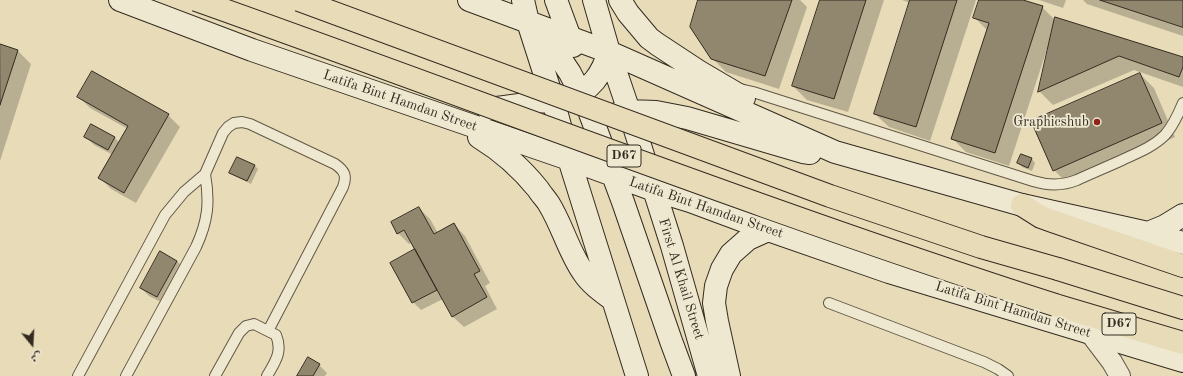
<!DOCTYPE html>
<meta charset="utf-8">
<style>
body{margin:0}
#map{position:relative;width:1183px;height:376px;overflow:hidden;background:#e7dbb8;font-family:"Old Standard TT",Amiri,serif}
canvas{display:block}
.north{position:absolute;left:12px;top:324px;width:40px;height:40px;-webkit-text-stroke:3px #efe8d1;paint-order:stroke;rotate:162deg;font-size:11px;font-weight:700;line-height:16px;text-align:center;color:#342b20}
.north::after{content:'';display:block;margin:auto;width:14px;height:18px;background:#342b20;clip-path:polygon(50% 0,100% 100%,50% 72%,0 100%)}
</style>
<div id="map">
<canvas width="1183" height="376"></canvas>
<div class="north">ش</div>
</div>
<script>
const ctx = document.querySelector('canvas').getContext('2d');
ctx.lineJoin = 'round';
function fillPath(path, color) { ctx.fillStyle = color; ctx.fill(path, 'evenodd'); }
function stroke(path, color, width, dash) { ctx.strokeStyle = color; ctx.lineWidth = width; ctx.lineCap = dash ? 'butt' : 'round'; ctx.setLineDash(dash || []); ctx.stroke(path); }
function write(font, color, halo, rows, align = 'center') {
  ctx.font = font + ' "Old Standard TT",serif'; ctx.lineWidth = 3.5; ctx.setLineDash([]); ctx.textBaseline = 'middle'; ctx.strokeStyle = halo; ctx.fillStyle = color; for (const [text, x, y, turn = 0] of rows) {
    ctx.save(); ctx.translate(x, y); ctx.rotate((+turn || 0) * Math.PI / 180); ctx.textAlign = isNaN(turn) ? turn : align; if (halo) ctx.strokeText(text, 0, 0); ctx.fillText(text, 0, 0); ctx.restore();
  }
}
fillPath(new Path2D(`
 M700 0H800L807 7 779 89 726 72 712 58Z
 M821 0H884L848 112 807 100 793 86Z
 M902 0H976L930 141 889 127 875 114 910 3Z
 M980 0H1020L1042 7 1055 20 1183 58V87L1134 70 1053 105 1039 91 1049 49H1047L1009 166 966 152 952 138 987 30 974 17Z
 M1039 0H1066L1063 8Z
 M1083 0H1183V36L1087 4Z
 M0 45 17 50 31 64 0 161Z
 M92 72 168 115 180 127 136 203 111 189 100 178 113 155 94 145 86 137 92 126 115 138 120 143 128 129 90 108 78 96Z
 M1140 74 1154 88 1175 137 1068 184 1054 170Z
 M1032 159 1035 163 1032 171 1022 167 1018 163Z
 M254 165 258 169 251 184 235 176 231 173Z
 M419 208 430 219 438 233 454 224 465 236 490 283 485 286 497 309 464 327 452 316 443 299 421 310 413 302 392 263 416 250 412 242 409 244 398 233Z
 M177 261 185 269 165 304 149 296 141 288Z
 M319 365 327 373 325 376H298Z`), '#0003');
const building = new Path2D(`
 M698 0H792L765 76 711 59 690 27Z
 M820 0H866L834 99 792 86Z
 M910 0H957L916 127 874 114Z
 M979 0H1023L1043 6 995 153 951 139 989 23 973 18Z
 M1100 0H1183V27Z
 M1055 17 1183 57V67L1179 77 1119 56 1038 92Z
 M0 44 18 50 0 105Z
 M92 71 169 114 124 193 98 178 128 126 77 97Z
 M1140 73 1162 123 1053 171 1031 121Z
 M91 124 115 137 108 150 84 137Z
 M1021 154 1032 158 1028 168 1017 163Z
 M237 157 255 165 247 181 229 173Z
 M419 207 434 234 454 223 480 271 474 274 487 297 452 317 404 230 397 234 391 222Z
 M415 249 437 290 412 303 390 263Z
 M160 251 177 261 157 297 140 288Z
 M308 357 320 364 313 376H297Z`);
fillPath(building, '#91876f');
stroke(building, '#342b20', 1);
const lane = new Path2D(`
 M740 89 753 92 1033 181C1049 186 1062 186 1077 180 1092 173 1107 167 1122 160 1137 153 1153 147 1165 135 1173 126 1178 115 1183 103
 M829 303 984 362 998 369 1008 376
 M78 376 165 215 184 192 205 174 223 133 228 127 234 123 242 122 250 124 335 164C345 171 347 176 343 187L268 331
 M126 376 196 247C208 221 210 202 205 174
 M215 376 239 333 246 326 254 324 276 335C283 352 275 362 267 376`);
const street = new Path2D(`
 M1090 333 1112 362 1120 376`);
const secondary = new Path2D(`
 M120 0 252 50 569 159 654 190 690 201 768 230 889 272 1183 361
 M469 0 609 52 835 152 1022 205 1148 233 1183 243
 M523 0 528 22 553 100 569 159 637 376
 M556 0 573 46
 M594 0 609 52 629 111 672 246 709 376
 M620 0 628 13 649 38 657 44 698 71 744 98
 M533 27 558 55 570 73 588 108 623 202 671 341 684 376
 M488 109C505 107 521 105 537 102 547 101 558 101 568 98 591 91 602 74 609 52
 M617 114 629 111 656 112 687 118 803 152 810 153
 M479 137C502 151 521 168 538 189 541 194 546 199 549 204 562 225 569 252 583 272 590 283 601 291 612 299
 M1148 233 1165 226 1183 215
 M729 376 717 321 714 303 716 286 722 269 731 254 748 239 768 230`);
const primary = new Path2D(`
 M1022 205 1041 217 1052 221 1183 266
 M1058 269 1183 308
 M1055 305 1183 343`);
stroke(lane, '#615746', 12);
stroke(street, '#615746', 22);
stroke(secondary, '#342b20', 24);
stroke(primary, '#342b20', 24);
stroke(lane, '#efe8d1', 10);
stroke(street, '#efe8d1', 20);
stroke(secondary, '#efe8d1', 22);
stroke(primary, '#e7dbb8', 22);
const primaryBridge = new Path2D(`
 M196 0C483 102 766 212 1055 305
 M299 0 830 196 981 247 1058 269`);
stroke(primaryBridge, '#342b20', 24, []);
stroke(primaryBridge, '#e7dbb8', 22);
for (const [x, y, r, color] of [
 [1097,122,4,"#8f2418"]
]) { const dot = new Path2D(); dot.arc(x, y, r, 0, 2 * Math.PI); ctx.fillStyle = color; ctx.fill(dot); stroke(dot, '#efe8d1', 1.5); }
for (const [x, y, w] of [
 [624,156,34],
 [1119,324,34]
]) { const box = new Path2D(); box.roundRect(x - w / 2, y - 11, w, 22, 3); ctx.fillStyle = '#efe8d1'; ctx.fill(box); stroke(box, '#342b20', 1); }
write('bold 13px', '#342b20', null, [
 ["D67",624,156],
 ["D67",1119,324]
]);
write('14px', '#342b20', '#efe8d1', [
 ["Latifa Bint Hamdan Street",400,101,19],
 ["Latifa Bint Hamdan Street",706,208,19],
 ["First Al Khail Street",681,279,73],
 ["Latifa Bint Hamdan Street",1013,310,17]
]);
write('14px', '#342b20', '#efe8d1', [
 ["Graphicshub",1089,122]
], 'right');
</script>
